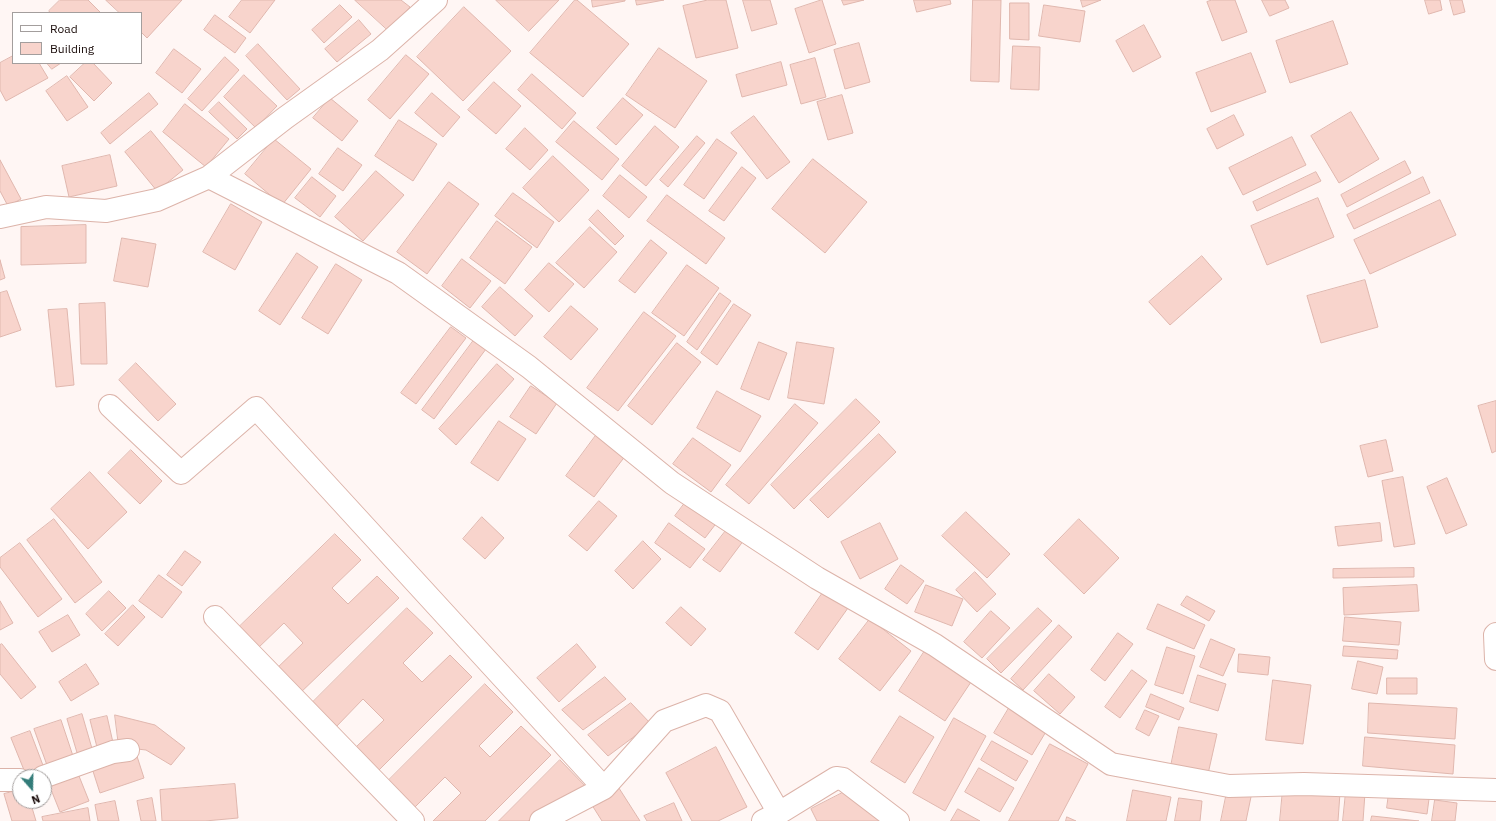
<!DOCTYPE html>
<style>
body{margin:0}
#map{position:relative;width:1496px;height:821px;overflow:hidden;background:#fff6f4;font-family:"IBM Plex Sans",sans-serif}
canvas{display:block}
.legend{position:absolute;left:12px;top:12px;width:130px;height:52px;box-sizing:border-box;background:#fff;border:1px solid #a39e9d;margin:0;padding:5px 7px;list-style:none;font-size:12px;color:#1a0c0a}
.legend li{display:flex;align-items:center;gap:8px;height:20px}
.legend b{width:20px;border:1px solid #a39e9d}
.north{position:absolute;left:12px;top:769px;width:40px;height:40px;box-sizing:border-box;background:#fff;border:1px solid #a39e9d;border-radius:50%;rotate:160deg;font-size:11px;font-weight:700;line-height:16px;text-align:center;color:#1a0c0a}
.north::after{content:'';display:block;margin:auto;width:14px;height:18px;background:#337c79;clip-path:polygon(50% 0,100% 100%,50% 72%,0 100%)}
</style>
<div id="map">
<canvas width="1496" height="821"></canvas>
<ul class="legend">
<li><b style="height:5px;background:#fff"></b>Road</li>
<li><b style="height:11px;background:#f8d4cc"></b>Building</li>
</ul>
<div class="north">N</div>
</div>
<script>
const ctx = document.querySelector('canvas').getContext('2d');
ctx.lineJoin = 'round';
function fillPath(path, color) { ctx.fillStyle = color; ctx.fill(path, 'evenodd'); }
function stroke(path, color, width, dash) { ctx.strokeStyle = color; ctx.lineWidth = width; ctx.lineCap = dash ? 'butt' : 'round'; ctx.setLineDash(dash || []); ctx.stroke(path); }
const building = new Path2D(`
 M60 0H88L101 13H50L49 11Z
 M106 0H182L147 38 141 32V13H120Z
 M242 0H275L250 33 229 17Z
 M355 0H401L410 7 389 31Z
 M496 0H559L529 31Z
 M575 0H577L629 44 583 97 530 53Z
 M592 0H625V1L593 7Z
 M636 0H664L637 5Z
 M708 0H726L738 48 696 58 683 6Z
 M743 0H770L777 24 752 31Z
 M822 0 836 44 809 53 795 9Z
 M842 0H864L844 5Z
 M914 0H950L951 4 917 12Z
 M973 0H1001L999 82 971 81Z
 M1081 0H1101L1083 7Z
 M1212 0H1235L1247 32 1222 41 1207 2Z
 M1262 0H1285L1289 8 1270 16Z
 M1425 0H1440L1442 10 1429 14Z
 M1450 0H1462L1465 12 1454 15Z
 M1010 3H1029V40L1010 39Z
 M340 5 352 17 324 43 312 30Z
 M1044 5 1085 11 1080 42 1039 36Z
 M464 7 511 51 463 101 417 57Z
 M215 15 246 38 235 53 204 30Z
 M359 20 371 34 337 62 325 49Z
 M1333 21 1348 64 1290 83 1276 41Z
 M1144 25 1161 57 1133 72 1116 41Z
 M859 43 870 82 845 89 834 50Z
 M258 44 300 89 287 100 246 56Z
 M1013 46 1040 47 1039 90 1011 89Z
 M659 48 707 81 675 128 626 95Z
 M174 49 201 69 182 93 156 73Z
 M1251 53 1266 92 1211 112 1196 73Z
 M406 55 429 74 390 119 368 100Z
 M13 56V63H39L48 78 6 101 0 90V63Z
 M225 57 239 70 202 111 188 99Z
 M815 58 826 97 801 104 790 65Z
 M781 62 787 85 742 97 736 75Z
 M47 63H61L52 69Z
 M85 63H93L112 83 94 101 70 77Z
 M532 74 576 113 562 129 518 90Z
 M244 75 277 106 256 128 224 97Z
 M67 76 88 107 67 121 46 91Z
 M494 82 521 106 496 134 468 110Z
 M149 93 158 104 110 144 101 133Z
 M432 93 460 117 443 137 415 113Z
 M842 95 853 133 828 140 817 102Z
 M330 98 358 121 342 141 313 118Z
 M623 98 643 115 616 145 597 128Z
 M219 102 247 129 237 139 209 112Z
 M185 104 229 139 206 167 163 132Z
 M1351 112 1379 159 1339 183 1311 136Z
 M1234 115 1244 135 1217 149 1207 129Z
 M754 116 790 162 767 179 731 133Z
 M399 120 437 144 413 181 375 156Z
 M574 121 619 159 602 180 556 142Z
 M655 126 679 147 646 186 622 166Z
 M525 128 548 150 530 170 506 149Z
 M151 131 183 170 157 191 125 152Z
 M697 136 705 143 668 187 660 180Z
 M1292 137 1306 165 1243 195 1229 168Z
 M274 139 311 169 282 205 245 174Z
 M717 139 737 153 704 199 684 185Z
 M338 148 362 165 343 191 319 174Z
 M110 155 117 186 69 197 62 166Z
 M553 156 589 190 559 222 523 188Z
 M813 159 867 202 825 253 772 209Z
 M0 160 21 199 8 206 0 191Z
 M1405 161 1411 173 1347 207 1341 195Z
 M742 167 756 178 724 221 709 211Z
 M376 171 404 195 363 241 335 217Z
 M1316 172 1321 181 1257 211 1253 202Z
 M620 175 647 197 629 218 603 196Z
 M312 177 336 196 320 217 295 198Z
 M1423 177 1430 193 1354 229 1347 215Z
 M449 182 479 204 427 274 397 252Z
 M513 193 554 222 537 248 495 216Z
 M667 195 725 238 706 264 647 221Z
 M1318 198 1334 237 1267 265 1251 226Z
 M1440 200 1456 235 1370 274 1354 240Z
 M231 204 262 222 235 270 203 252Z
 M598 210 624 236 615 245 589 220Z
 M497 221 532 247 505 284 470 258Z
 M86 225V263L21 265V227Z
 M590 227 617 252 584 288 556 263Z
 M122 238 156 244 148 287 114 281Z
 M651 240 667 253 635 293 619 281Z
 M297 253 318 267 280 325 259 311Z
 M1202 256 1222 279 1170 325 1149 302Z
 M462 259 491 281 470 308 442 286Z
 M0 260 5 278 0 280Z
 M549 263 574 284 549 312 525 290Z
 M336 264 362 280 328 334 302 318Z
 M687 265 719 288 684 336 652 313Z
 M1365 280 1378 327 1321 343 1307 296Z
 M500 287 533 316 515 336 482 307Z
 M7 291 21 330 0 337V293Z
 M720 293 731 301 697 350 687 342Z
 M105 303 107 364H81L79 304Z
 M734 304 751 315 717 365 701 353Z
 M571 306 598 329 571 360 544 337Z
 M67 309 74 385 56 387 48 310Z
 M644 312 676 336 618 411 587 388Z
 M451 327 466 338 416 404 401 393Z
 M474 340 486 349 434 419 422 410Z
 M759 342 787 353 769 400 741 389Z
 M797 342 834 348 824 404 788 398Z
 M677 343 701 362 652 425 628 406Z
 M136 363 176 404 158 421 119 380Z
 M497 364 514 379 456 445 439 429Z
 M531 386 557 403 536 434 510 417Z
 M717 391 761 416 740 452 697 428Z
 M856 399 880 422 794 509 771 485Z
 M1496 401V451L1492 453 1478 406Z
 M795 404 818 423 749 504 726 485Z
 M499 421 526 439 498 481 471 463Z
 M597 434 626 455 594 497 566 476Z
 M879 434 896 452 828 518 810 500Z
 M693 438 731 465 711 492 673 464Z
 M1386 440 1393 471 1368 477 1360 446Z
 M131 450 162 481 140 504 108 473Z
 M90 472 127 512 88 549 51 509Z
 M1403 477 1415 544 1394 547 1382 481Z
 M1447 478 1467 525 1446 534 1427 487Z
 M688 499 718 521 705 538 675 516Z
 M599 501 617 516 587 551 569 536Z
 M966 512 1010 554 987 578 942 536Z
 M482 517 504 538 485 559 463 539Z
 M54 519 102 582 75 603 27 540Z
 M1079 519 1119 558 1084 594 1044 555Z
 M669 523 705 549 690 568 655 543Z
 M880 523 898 559 860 579 841 542Z
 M1380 523 1382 541 1338 546 1335 527Z
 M728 528 744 540 720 572 703 560Z
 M335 534 361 560 332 588 348 604 377 576 399 598 297 696 274 671 303 643 284 623 257 649 237 629Z
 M643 541 661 559 633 589 615 571Z
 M20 543 62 599 38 617 0 567V558Z
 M185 551 201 562 182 586 167 575Z
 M901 565 924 581 907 604 885 589Z
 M1414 568V577L1333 578V569Z
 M975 572 996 594 977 612 956 590Z
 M159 575 182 592 162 618 139 601Z
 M926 585 963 599 952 626 915 612Z
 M1417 585 1419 611 1344 615 1343 588Z
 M109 591 126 608 102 631 86 614Z
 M824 591 848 608 818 650 795 633Z
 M1187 596 1215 611 1209 621 1181 605Z
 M0 601 13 623 0 630Z
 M1158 604 1205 625 1194 649 1147 629Z
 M133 605 145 617 118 646 105 634Z
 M681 607 706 629 691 646 666 623Z
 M407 608 433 633 403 663 422 682 450 655 472 677 379 770 356 747 384 720 363 699 335 728 311 704Z
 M1038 608 1052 621 1001 673 987 659Z
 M991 611 1010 628 982 658 964 642Z
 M68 615 80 635 52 652 39 632Z
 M1345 617 1401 622 1399 645 1343 641Z
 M870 619 911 651 880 691 839 659Z
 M1059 625 1072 637 1023 690 1011 679Z
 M1118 633 1133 644 1105 681 1091 670Z
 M1211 639 1235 649 1223 676 1200 667Z
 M2 644 36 687 21 699 0 674V645Z
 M577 644 596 667 559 702 537 678Z
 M1344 646 1398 650 1397 659 1343 656Z
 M1167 647 1195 656 1183 694 1155 685Z
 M926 649 973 679 945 721 899 691Z
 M1239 654 1270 657 1268 675 1238 672Z
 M1358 661 1383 667 1377 694 1352 689Z
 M86 664 99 684 71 701 59 682Z
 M1132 670 1147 681 1120 718 1105 707Z
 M1049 674 1075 697 1060 714 1034 691Z
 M1198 675 1226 684 1218 711 1190 702Z
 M605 677 626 699 583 730 562 710Z
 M1387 678H1417V694H1387Z
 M1273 680 1311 685 1303 744 1266 740Z
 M485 684 513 712 479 746 490 757 521 726 551 755 485 821H433L461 793 445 777 413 809 386 783Z
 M1151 694 1184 708 1179 720 1146 707Z
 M631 703 651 724 608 756 588 735Z
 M1369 703 1457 708 1455 739 1368 733Z
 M1009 708 1047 730 1032 755 994 733Z
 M1145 710 1159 716 1149 736 1136 729Z
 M82 714 93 752 78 756 67 719Z
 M115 715 155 725 185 748 171 765 146 750 119 747Z
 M107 716 114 747 98 751 90 720Z
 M900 716 934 737 905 783 871 762Z
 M954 718 986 736 945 811 913 793Z
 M61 720 74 759 48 768 34 729Z
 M1179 727 1217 734 1208 774 1171 766Z
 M30 731 44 768 26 775 11 738Z
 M1365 737 1455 745 1453 774 1363 766Z
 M992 741 1028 761 1016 781 981 760Z
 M1050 744 1088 764 1058 821H1009Z
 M716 747 747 807 718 821H692L666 773Z
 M135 750 144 778 100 793 91 765Z
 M560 760 588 789 559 799 528 821H499Z
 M979 768 1014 788 1000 812 965 792Z
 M77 771 89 801 60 812 48 782Z
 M235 784 238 818 205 821H162L160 790Z
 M617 785 640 821H602L590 802Z
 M1228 787 1252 792 1246 821H1221Z
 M850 789 888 821H817L811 809Z
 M1283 789 1340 793 1338 821H1280Z
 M20 790V801H30L36 821H12L4 794Z
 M1133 790 1171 797 1166 821H1127Z
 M1346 792 1365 793 1363 821H1343Z
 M1389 793 1429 799 1427 814 1387 808Z
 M152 798 156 821H141L137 801Z
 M1179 798 1202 801 1200 821H1175Z
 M1435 800 1457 803 1455 821H1432Z
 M115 801 119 821H98L95 805Z
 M674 803 682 821H647L644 816Z
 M88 808 90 821H43L42 817Z
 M958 809 980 821H951Z
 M1372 816 1419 821H1371Z
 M1067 817 1076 821H1066Z`);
fillPath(building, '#f8d4cc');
stroke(building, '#e0b7ae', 1);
const minor = new Path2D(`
 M209 177 398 273 529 367 672 483 817 578 935 645 1111 764 1229 786 1304 784 1496 790
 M0 217 46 207 106 211 157 200 209 177 285 118 380 50 436 0
 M110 406 181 473 256 408 604 788
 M215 617 413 821
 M1496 634 1495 635 1496 659
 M43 777 113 752 128 750
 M0 780H20
 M541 821 604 788 664 721 706 705 720 711 779 813
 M763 821 779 813 836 778 843 779 898 821`);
stroke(minor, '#dcb3a9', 24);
stroke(minor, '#fff', 22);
</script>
